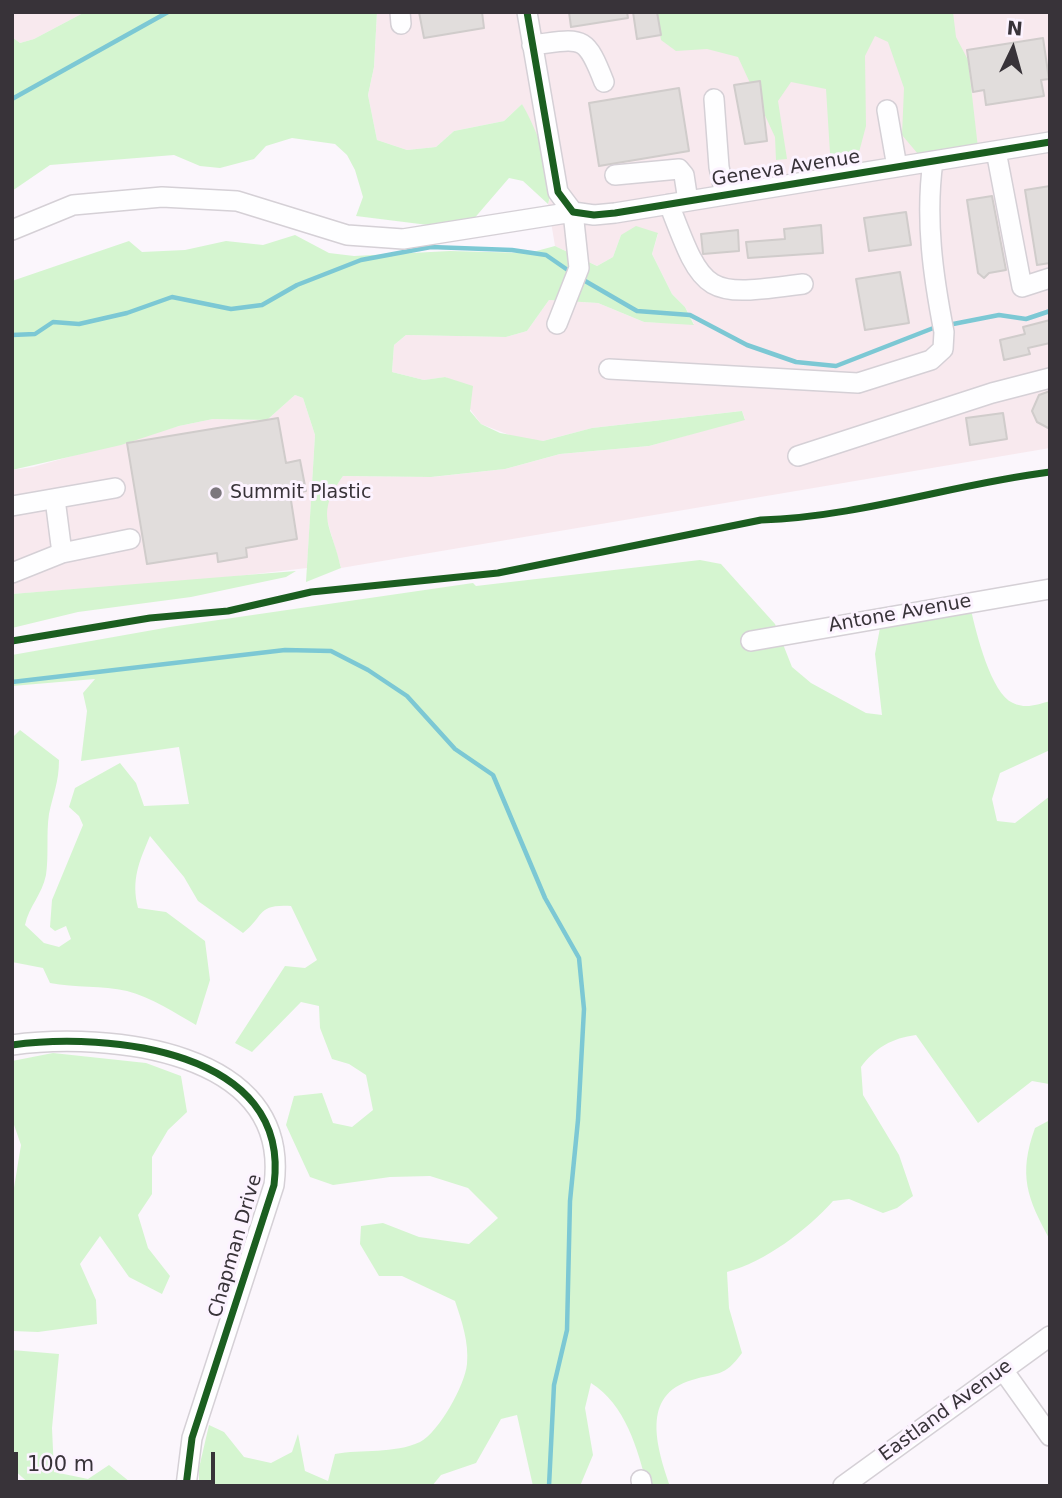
<!DOCTYPE html>
<style>
body{margin:0}
#map{position:relative;width:1062px;height:1498px;overflow:hidden;background:#fbf6fc;font-family:"DejaVu Sans",sans-serif}
canvas{display:block}
.frame{position:absolute;inset:0;border:14px solid #383339;pointer-events:none}
.north{position:absolute;left:978px;top:14px;width:70px;height:70px;-webkit-text-stroke:5px #fcf3ff;paint-order:stroke;rotate:5deg;font-size:19px;font-weight:700;line-height:28px;text-align:center;color:#383339}
.north::after{content:'';display:block;margin:auto;width:24px;height:32px;background:#383339;clip-path:polygon(50% 0,100% 100%,50% 72%,0 100%)}
.scale{position:absolute;left:14px;top:1452px;width:201px;height:32px;box-sizing:border-box;border:4px solid #383339;border-top:0;padding-left:9px;font-size:21px;line-height:24px;white-space:nowrap;color:#383339;-webkit-text-stroke:5px #fcf3ff;paint-order:stroke}
</style>
<div id="map">
<canvas width="1062" height="1498"></canvas>
<div class="frame"></div>
<div class="north">N</div>
<div class="scale">100 m</div>
</div>
<script>
const ctx = document.querySelector('canvas').getContext('2d');
ctx.lineJoin = 'round';
function fillPath(path, color) { ctx.fillStyle = color; ctx.fill(path, 'evenodd'); }
function stroke(path, color, width, dash) { ctx.strokeStyle = color; ctx.lineWidth = width; ctx.lineCap = dash ? 'butt' : 'round'; ctx.setLineDash(dash || []); ctx.stroke(path); }
function write(font, color, halo, rows, align = 'center') {
  ctx.font = font + ' "DejaVu Sans",sans-serif'; ctx.lineWidth = 6; ctx.setLineDash([]); ctx.textBaseline = 'middle'; ctx.strokeStyle = halo; ctx.fillStyle = color; for (const [text, x, y, turn = 0] of rows) {
    ctx.save(); ctx.translate(x, y); ctx.rotate((+turn || 0) * Math.PI / 180); ctx.textAlign = isNaN(turn) ? turn : align; if (halo) ctx.strokeText(text, 0, 0); ctx.fillText(text, 0, 0); ctx.restore();
  }
}
fillPath(new Path2D(`
 M12 12H85L34 39 20 43 12 37Z
 M377 12H1050V448L341 568 327 520V498L343 476 432 477 505 469 560 454 649 446 745 419 742 411 592 428 543 441 517 438 481 424 446 377 424 380 392 372 394 345 406 335 506 337 527 331 549 300 598 303 644 322 694 324 685 307 672 294 652 254 658 234 621 235 613 257 597 266 555 246 548 204 551 195 522 104 504 121 454 131 436 147 407 150 377 140 368 95 374 67Z
 M295 395 303 398 315 435 307 568 204 580 12 594V470L33 467 179 426 213 419 267 420Z`), '#f8e9ee');
fillPath(new Path2D(`
 M85 12H377L374 67 368 95 377 140 407 150 436 147 454 131 504 121 522 104C535 126 558 179 548 204L523 181 509 178 472 221 436 226 356 216 363 197 355 170 347 155 335 144 292 138 266 146 254 159 220 168 200 166 174 155 50 165 12 191V37L20 43 34 39Z
 M656 12H953L956 37 968 60 978 148 918 154 902 135 904 88 888 42 875 36 865 56 866 126 858 156 835 165 830 153 826 89 791 82 778 101 787 159 776 160 775 137 738 57 707 49 676 51 661 40Z
 M636 226 658 233 652 254 672 294 685 307 694 325 644 322 598 303 549 300 527 331 506 337 406 335 394 345 392 372 424 380 445 377 473 386 470 411 481 424 500 433 543 441 592 428 742 411 745 420 649 446 560 454 505 469 431 477 343 476C314 516 332 525 341 568L306 582 315 435 303 398 295 395 267 420 213 419 179 426 121 445 12 470V281L129 241 142 252 185 250 226 241 263 245 295 235 329 253 354 256 450 251 529 253 555 246 597 266 613 257 621 235Z
 M700 560 721 564 775 624 792 667 811 683 866 713 882 715 875 654 880 628 971 610C976 632 991 694 1013 703 1026 709 1036 705 1050 701V750L1000 773 992 799 997 821 1015 823 1050 796V1093L1049 1084 1032 1081 978 1123 916 1035C892 1038 875 1048 861 1067L863 1095 899 1155 913 1196 897 1208 883 1213 849 1199 833 1201C807 1230 765 1262 727 1272L729 1308 742 1353C724 1378 717 1372 692 1380 640 1395 657 1448 670 1486H647C638 1449 625 1404 591 1383L585 1408 593 1455 580 1486H533L517 1415 501 1419 476 1463 441 1475 432 1486H199V1468L209 1425 224 1432 244 1457 271 1463 292 1452 298 1434 305 1471 328 1481 335 1454C362 1449 394 1454 420 1442 439 1432 465 1385 467 1364 469 1342 462 1322 455 1301L402 1276H379L360 1244 361 1226 383 1223 419 1237 469 1244 498 1218 468 1188 430 1176 390 1177 333 1185 310 1177 286 1125 294 1096 322 1093 333 1123 352 1127 373 1110 366 1075 349 1064 332 1059 320 1028 319 1006 301 1002 252 1052 235 1043 285 966 305 968 317 960 291 906C256 904 265 916 243 933L198 901 184 877 150 836C139 862 131 880 138 908L166 912 205 941 210 980 196 1025C175 1013 151 997 127 991 102 985 75 988 50 983L43 968 12 962V738L20 730 59 760C59 782 53 794 49 814 46 834 49 855 46 875 42 895 29 906 25 925L44 943 59 947 71 939 66 926 55 931 50 927 52 900 83 825 79 816 69 807 75 788 120 763 136 783 144 806 189 804 179 747 81 761 87 711 83 693 95 679 12 686V655L170 627 473 583 476 586Z
 M296 571 286 577 191 597 78 612 12 628V594Z
 M53 1053 146 1063 181 1076 187 1112 168 1130 152 1157V1194L138 1215 148 1248 170 1276 162 1294 129 1277 100 1236 80 1264 96 1300 97 1324 38 1332 12 1331V1200L21 1145 12 1119V1061Z
 M1050 1120V1240C1027 1198 1018 1175 1035 1128Z
 M12 1350 59 1354 52 1428 54 1472 88 1479 109 1465 135 1486H32L12 1468Z`), '#d5f5d0');
stroke(new Path2D(`
 M12 99 168 12
 M580 278 637 311 690 315 747 345 796 362 836 366 936 327
 M948 325 999 315 1026 319 1050 311
 M12 335 35 334 53 322 79 324 127 313 172 297 231 309 262 305 297 285 361 260 431 247 512 250 546 255 572 273
 M12 682 285 650 331 651 368 670 407 696 455 749 493 775 545 898 579 958 584 1009 578 1120 570 1201 567 1330 554 1385 549 1486`), '#7cc8d4', 4.5);
const building = new Path2D(`
 M419 12H482L484 28 424 38Z
 M569 12H627L628 18 571 27Z
 M633 12H657L661 35 637 39Z
 M1043 38 1049 79 1041 80 1044 96 986 105 984 90 973 92 967 50Z
 M760 81 767 141 745 144 734 85Z
 M679 88 689 151 599 166 589 103Z
 M1050 186V263L1037 265 1025 190Z
 M992 196 1006 270 989 273 984 278 978 273 967 200Z
 M906 212 911 245 869 251 864 218Z
 M821 225 823 253 748 258 746 242 785 239 784 229Z
 M738 230 739 251 703 254 701 234Z
 M900 272 909 323 865 330 856 279Z
 M1050 320V343L1028 348 1030 354 1004 360 1000 340 1025 334 1023 327Z
 M1050 391V429L1037 422 1032 411 1039 395Z
 M1003 413 1007 439 970 445 966 418Z
 M278 418 286 463 300 460 306 491 290 494 297 539 246 548 247 557 218 562 217 553 147 564 127 443Z`);
fillPath(building, '#e1dddc');
stroke(building, '#d0cccb', 2);
const minor = new Path2D(`
 M400 12 401 24
 M527 12 558 192 573 212 594 215 615 213 1050 142
 M532 45C582 39 585 33 604 82
 M714 99 719 167 725 195
 M887 110 897 167
 M996 151 1022 287 1050 278
 M615 175 679 169 684 175 688 201
 M669 204C704 297 706 297 803 284
 M12 230 73 205 162 197 237 201 347 235 403 239 573 212 579 268 557 324
 M609 369 858 383 931 360 943 349 944 332C933 276 925 219 933 161
 M798 456 992 393 1050 378
 M55 499 62 553
 M12 506 115 488
 M12 573 62 553 130 539
 M751 641 1050 589
 M12 1045C107 1032 292 1049 274 1185L192 1438 186 1486
 M1003 1370 1050 1436
 M641 1480 642 1486
 M843 1486 1050 1336`);
stroke(minor, '#d5d0d6', 22);
stroke(minor, '#fefeff', 19);
stroke(new Path2D(`
 M527 12 558 192 573 212 594 215 615 213 1050 142
 M12 641 150 618 228 611 311 592 498 573 761 520C859 517 953 484 1050 472
 M12 1045C107 1032 292 1049 274 1185L192 1438 186 1486`), '#1b5e20', 7);
for (const [x, y, r, color] of [
 [216,493,7,"#7c777d"]
]) { const dot = new Path2D(); dot.arc(x, y, r, 0, 2 * Math.PI); ctx.fillStyle = color; ctx.fill(dot); stroke(dot, '#fcf3ff', 2.5); }
write('19px', '#383339', '#fcf3ff', [
 ["Geneva Avenue",786,169,-9],
 ["Antone Avenue",900,614,-10],
 ["Chapman Drive",236,1246,-74],
 ["Eastland Avenue",946,1411,-36]
]);
write('19px', '#383339', '#fcf3ff', [
 ["Summit Plastic",230,493]
], 'left');
</script>
